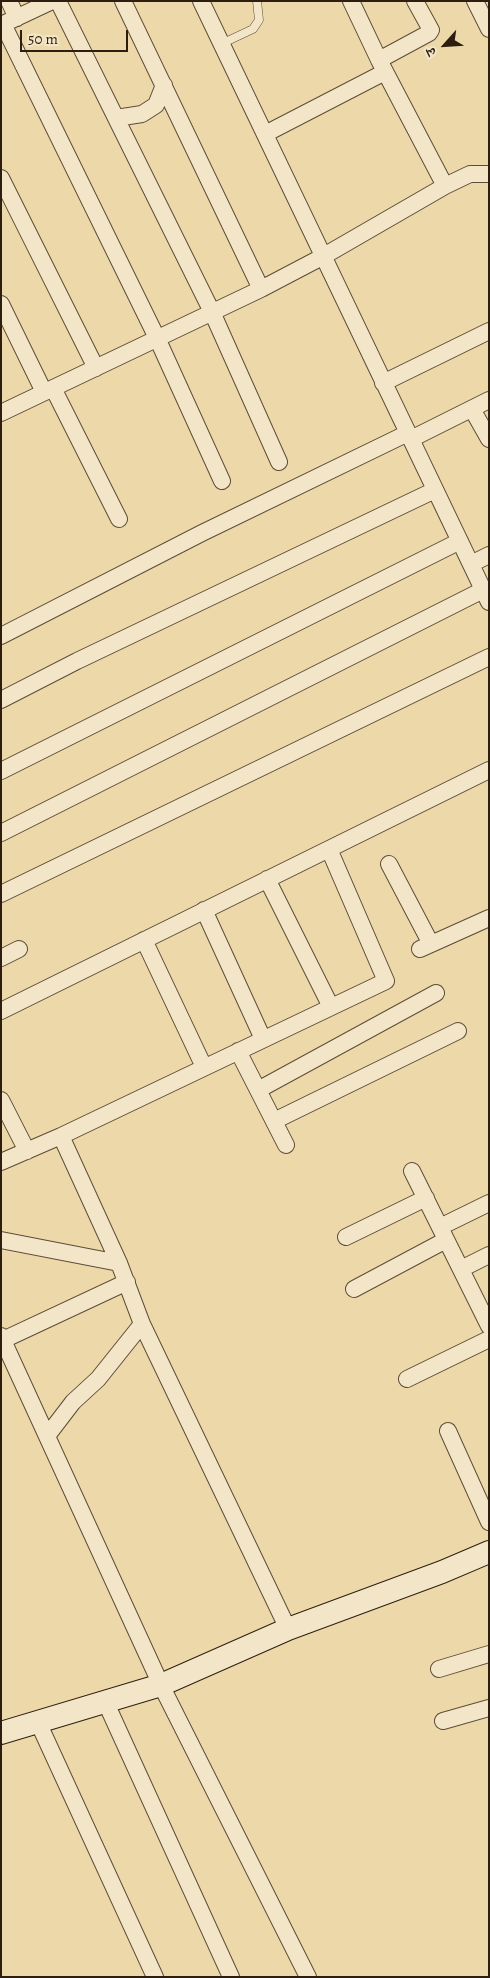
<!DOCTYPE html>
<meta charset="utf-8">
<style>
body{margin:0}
#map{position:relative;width:490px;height:1978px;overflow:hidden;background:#edd8aa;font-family:Alegreya,"Noto Serif Devanagari",serif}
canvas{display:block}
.frame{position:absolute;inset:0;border:2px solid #2d1e0f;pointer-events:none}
.north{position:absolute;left:420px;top:20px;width:50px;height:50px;-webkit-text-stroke:4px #f3e6c8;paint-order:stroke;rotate:244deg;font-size:14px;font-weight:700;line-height:20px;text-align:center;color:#2d1e0f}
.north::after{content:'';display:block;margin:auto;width:18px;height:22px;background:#2d1e0f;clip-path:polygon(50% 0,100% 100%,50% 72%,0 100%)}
.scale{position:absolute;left:20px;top:30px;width:108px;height:22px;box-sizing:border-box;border:2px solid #2d1e0f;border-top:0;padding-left:6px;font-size:15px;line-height:18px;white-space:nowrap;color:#2d1e0f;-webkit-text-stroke:4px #f3e6c8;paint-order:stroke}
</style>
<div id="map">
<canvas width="490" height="1978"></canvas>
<div class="frame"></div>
<div class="north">उ</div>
<div class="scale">50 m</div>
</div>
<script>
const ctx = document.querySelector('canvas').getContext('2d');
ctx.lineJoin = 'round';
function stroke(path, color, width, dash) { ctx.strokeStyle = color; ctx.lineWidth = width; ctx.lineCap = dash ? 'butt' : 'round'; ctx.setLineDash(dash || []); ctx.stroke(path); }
const lane = new Path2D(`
 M221 44 253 29 259 20 257 1`);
const street = new Path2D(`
 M9 1 17 18
 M58 1 212 312 279 462
 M123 1 261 289
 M201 1 489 602
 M351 1 379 60 445 186
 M475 1 489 29
 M3 24 157 338 222 481
 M1 25 52 1
 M379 60 429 33 431 30 415 1
 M116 118 142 114 156 105 164 85
 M265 134 385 72
 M1 178 96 368
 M1 304 44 392
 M383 383 489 331
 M53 388 119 519
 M472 409 489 439
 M1 413 261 289 322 257 445 186 470 174H489
 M411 439 489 400
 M471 564 489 555
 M1 636 202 533 408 433
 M1 700 77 661 435 490
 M1 771 460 541
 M1 833 483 590
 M389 864 431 944
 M267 879 331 1007
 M1 894 489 657
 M204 910 263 1039
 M144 940 204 1067
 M420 949 489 918
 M1 958 19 949
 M1 1011 489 770
 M238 1051 286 1145
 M258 1090 436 993
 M1 1100 27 1151
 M274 1121 458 1031
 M61 1136 119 1263 142 1324 288 1629
 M1 1162 61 1136 386 981 329 849
 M412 1171 489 1326
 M440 1227 489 1203
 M346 1237 426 1198
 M1 1240 119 1263
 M461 1269 489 1255
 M354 1289 446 1240
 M1 1336 161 1685 308 1977
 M3 1340 127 1282
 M407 1379 489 1339
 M448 1431 489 1522
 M47 1436 73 1402 98 1379 142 1324
 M439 1669 489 1654
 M106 1703 231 1977
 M443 1721 489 1708
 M38 1722 155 1977`);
const secondary = new Path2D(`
 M1 1733 161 1685 288 1629 442 1572 489 1552`);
stroke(lane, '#5d4c36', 9);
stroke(street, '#5d4c36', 18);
stroke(secondary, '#2d1e0f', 24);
stroke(lane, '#f3e6c8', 8);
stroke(street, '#f3e6c8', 16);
stroke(secondary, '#f3e6c8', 22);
</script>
